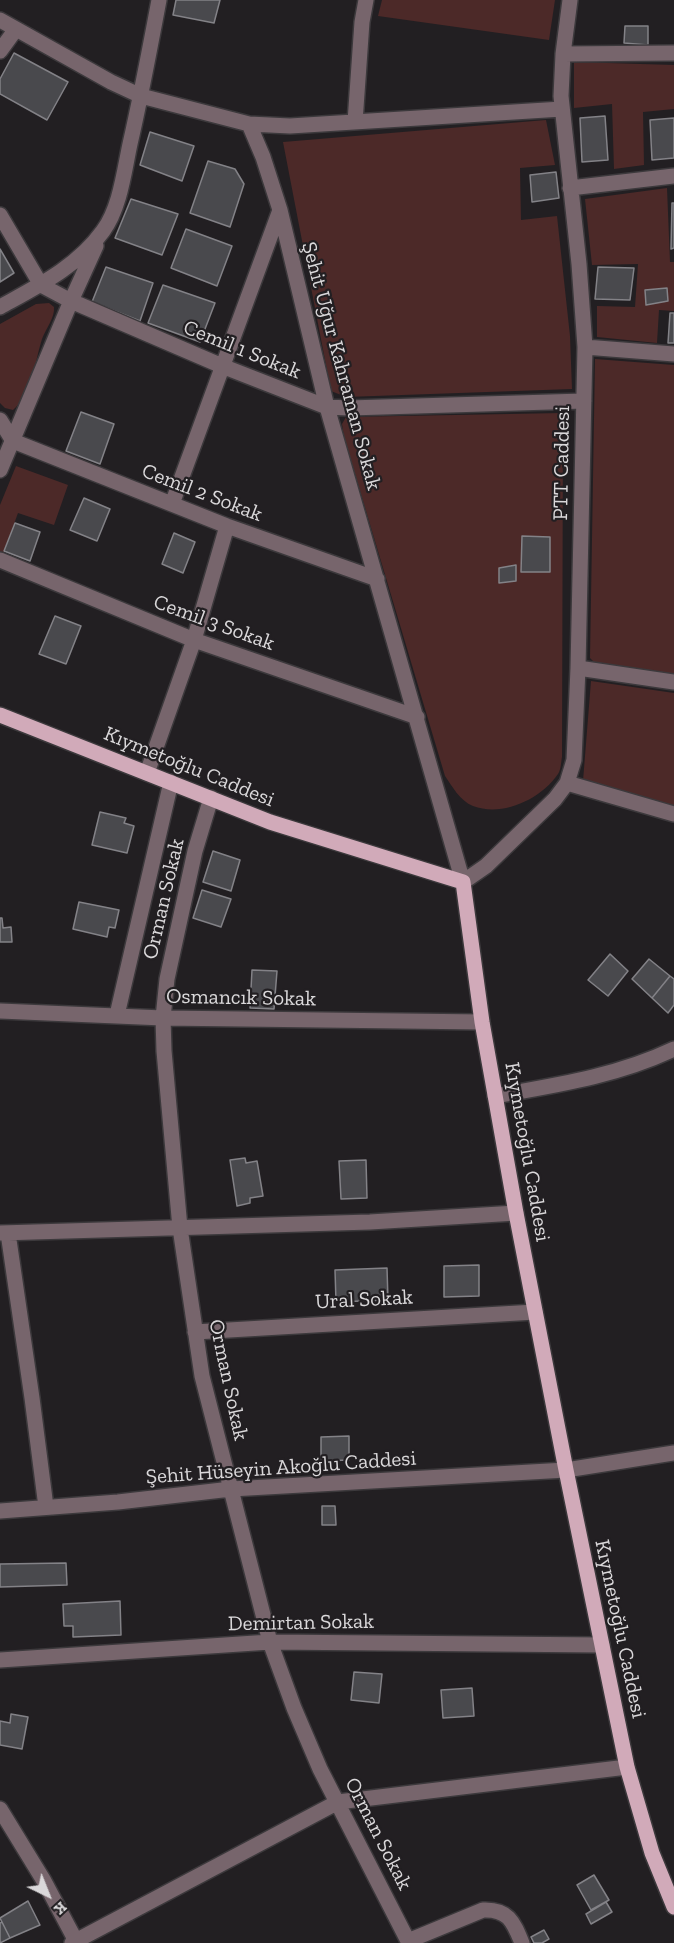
<!DOCTYPE html>
<meta charset="utf-8">
<style>
body{margin:0}
#map{position:relative;width:674px;height:1943px;overflow:hidden;background:#221f22;font-family:"Zilla Slab",serif}
canvas{display:block}
.north{position:absolute;left:18px;top:1865px;width:60px;height:60px;-webkit-text-stroke:4px #221f22;paint-order:stroke;rotate:137deg;font-size:16px;font-weight:700;line-height:24px;text-align:center;color:#dad8da}
.north::after{content:'';display:block;margin:auto;width:21px;height:27px;background:#dad8da;clip-path:polygon(50% 0,100% 100%,50% 72%,0 100%)}
</style>
<div id="map">
<canvas width="674" height="1943"></canvas>
<div class="north">K</div>
</div>
<script>
const ctx = document.querySelector('canvas').getContext('2d');
ctx.lineJoin = 'round';
function fillPath(path, color) { ctx.fillStyle = color; ctx.fill(path, 'evenodd'); }
function stroke(path, color, width, dash) { ctx.strokeStyle = color; ctx.lineWidth = width; ctx.lineCap = dash ? 'butt' : 'round'; ctx.setLineDash(dash || []); ctx.stroke(path); }
function write(font, color, halo, rows, align = 'center') {
  ctx.font = font + ' "Zilla Slab",serif'; ctx.lineWidth = 4.5; ctx.setLineDash([]); ctx.textBaseline = 'middle'; ctx.strokeStyle = halo; ctx.fillStyle = color; for (const [text, x, y, turn = 0] of rows) {
    ctx.save(); ctx.translate(x, y); ctx.rotate((+turn || 0) * Math.PI / 180); ctx.textAlign = isNaN(turn) ? turn : align; if (halo) ctx.strokeText(text, 0, 0); ctx.fillText(text, 0, 0); ctx.restore();
  }
}
fillPath(new Path2D(`
 M382 0H555L549 40 378 16Z
 M574 62 674 65V109L643 112 644 165 614 169 612 104 574 108Z
 M546 120 555 165 520 168 521 220 557 216 570 336 572 389 346 397 331 391 283 142Z
 M667 188 670 262H674V311L659 310 657 343 597 337V306L635 307 638 264 592 265 585 199Z
 M49 303 54 307C55 318 46 328 42 339 35 361 32 394 13 410L5 408 0 403V324L36 304Z
 M595 359 674 365V676L599 667 590 658Z
 M563 413 562 757C561 762 561 770 558 774 540 800 502 817 473 806 460 801 452 786 445 776L344 437 342 424 346 417Z
 M16 466 68 485 54 525 18 513 3 554 0 553V505Z
 M591 681 674 693V806L583 781Z`), '#4c2928');
const building = new Path2D(`
 M176 0H220L214 23 173 15Z
 M625 26H648V45L624 43Z
 M14 53 68 82 47 120 0 94V79Z
 M605 116 608 160 582 162 580 118Z
 M674 118V158L652 160 650 120Z
 M150 132 194 146 182 181 140 165Z
 M208 161 235 169 244 184 230 227 190 213Z
 M556 172 559 198 532 202 530 175Z
 M131 199 178 214 162 255 115 238Z
 M672 203H674V248L671 249Z
 M186 229 232 246 217 286 171 268Z
 M0 249 14 273 0 282Z
 M106 267 153 283 140 321 92 302Z
 M598 267 634 268 630 300 595 299Z
 M163 285 215 303 200 342 148 323Z
 M667 288 668 301 646 305 645 290Z
 M670 313H674V343H668Z
 M81 412 114 424 100 464 66 451Z
 M84 498 110 509 97 541 70 530Z
 M15 523 40 532 30 561 4 551Z
 M174 533 195 542 183 573 162 564Z
 M522 536 550 537V572H521Z
 M516 565V581L499 583V568Z
 M55 616 81 626 66 664 39 654Z
 M100 812 126 818 124 823 134 826 127 853 92 845Z
 M213 851 240 860 231 891 203 882Z
 M202 890 231 899 221 927 193 918Z
 M79 902 119 910 115 928 109 927 107 937 73 929Z
 M0 918H2L3 928 11 927 12 942H0Z
 M610 954 628 971 608 996 588 980Z
 M649 959 670 976 652 998 632 979Z
 M252 970 277 971 274 1009 250 1008Z
 M670 976 674 979V1005L668 1013 652 998Z
 M245 1158 246 1163 257 1161 263 1196 250 1198V1203L237 1206 230 1160Z
 M366 1160 367 1198 341 1199 339 1161Z
 M479 1265V1296L444 1297V1266Z
 M387 1268 388 1300 336 1302 335 1270Z
 M349 1436V1460L321 1461V1437Z
 M322 1506H335L336 1525H322Z
 M66 1563 67 1585 0 1587V1564Z
 M120 1601 121 1635 73 1637V1626H64L63 1604Z
 M354 1672 382 1674 379 1703 351 1700Z
 M472 1688 474 1716 443 1718 441 1690Z
 M11 1714 28 1717 22 1749 0 1745V1721L10 1723Z
 M594 1875 609 1900 591 1910 577 1885Z
 M28 1901 40 1925 10 1938 0 1918Z
 M606 1902 612 1912 591 1924 586 1914Z
 M2 1922 10 1938 0 1943V1923Z
 M544 1930 549 1939 542 1943H534L531 1937Z`);
fillPath(building, '#49494d');
stroke(building, '#838287', 1.5);
const minor = new Path2D(`
 M0 20 111 82 141 96 249 124 263 157 280 210 327 407 463 882 486 866 555 799 567 783 574 760 578 668 585 347 579 264 561 96 563 54 570 0
 M0 51 16 29
 M563 54 674 53
 M355 122 362 22 366 0
 M249 124 290 126 562 109
 M570 188 674 176
 M0 215 41 285 71 301 96 246
 M0 307C38 286 77 267 103 231 120 208 124 172 130 144 141 96 150 48 159 0
 M585 347 674 354
 M0 420 13 441 227 526 377 579
 M0 470 71 301 222 366 327 407 349 408 584 401
 M172 504 280 210
 M0 560 194 640 417 717
 M578 668 674 682
 M147 773 194 640 227 526
 M567 783 674 814
 M211 798 195 851 167 979 163 1018 164 1051 180 1228 202 1376 270 1642 294 1708 320 1769 408 1941 483 1910C508 1909 513 1921 522 1943
 M0 1011 163 1018 482 1022
 M117 1015 171 782
 M495 1096C557 1085 617 1076 674 1049
 M0 1233 370 1222 516 1213
 M8 1233 32 1398 46 1507
 M195 1332 535 1312
 M0 1511 118 1502 231 1489 566 1470 674 1453
 M0 1660 270 1642 602 1645
 M0 1809 44 1881 77 1943
 M72 1943 338 1802 627 1767`);
const major = new Path2D(`
 M0 715 270 822 463 882 482 1022 516 1213 566 1470 627 1767 652 1853 674 1907`);
stroke(minor, '#3c393c', 18);
stroke(major, '#3c393c', 18);
stroke(minor, '#77656c', 15);
stroke(major, '#d1aab9', 15);
write('21px', '#dad8da', '#221f22', [
 ["Cemil 1 Sokak",242,350,22],
 ["Şehit Uğur Kahraman Sokak",341,366,75],
 ["PTT Caddesi",562,463,-89],
 ["Cemil 2 Sokak",202,493,21],
 ["Cemil 3 Sokak",214,623,20],
 ["Kıymetoğlu Caddesi",189,767,22],
 ["Orman Sokak",164,899,-77],
 ["Osmancık Sokak",241,998,1],
 ["Kıymetoğlu Caddesi",527,1152,80],
 ["Ural Sokak",364,1300,-3],
 ["Orman Sokak",228,1380,78],
 ["Şehit Hüseyin Akoğlu Caddesi",281,1468,-4],
 ["Demirtan Sokak",301,1623,-1],
 ["Kıymetoğlu Caddesi",620,1629,78],
 ["Orman Sokak",378,1834,63]
]);
</script>
